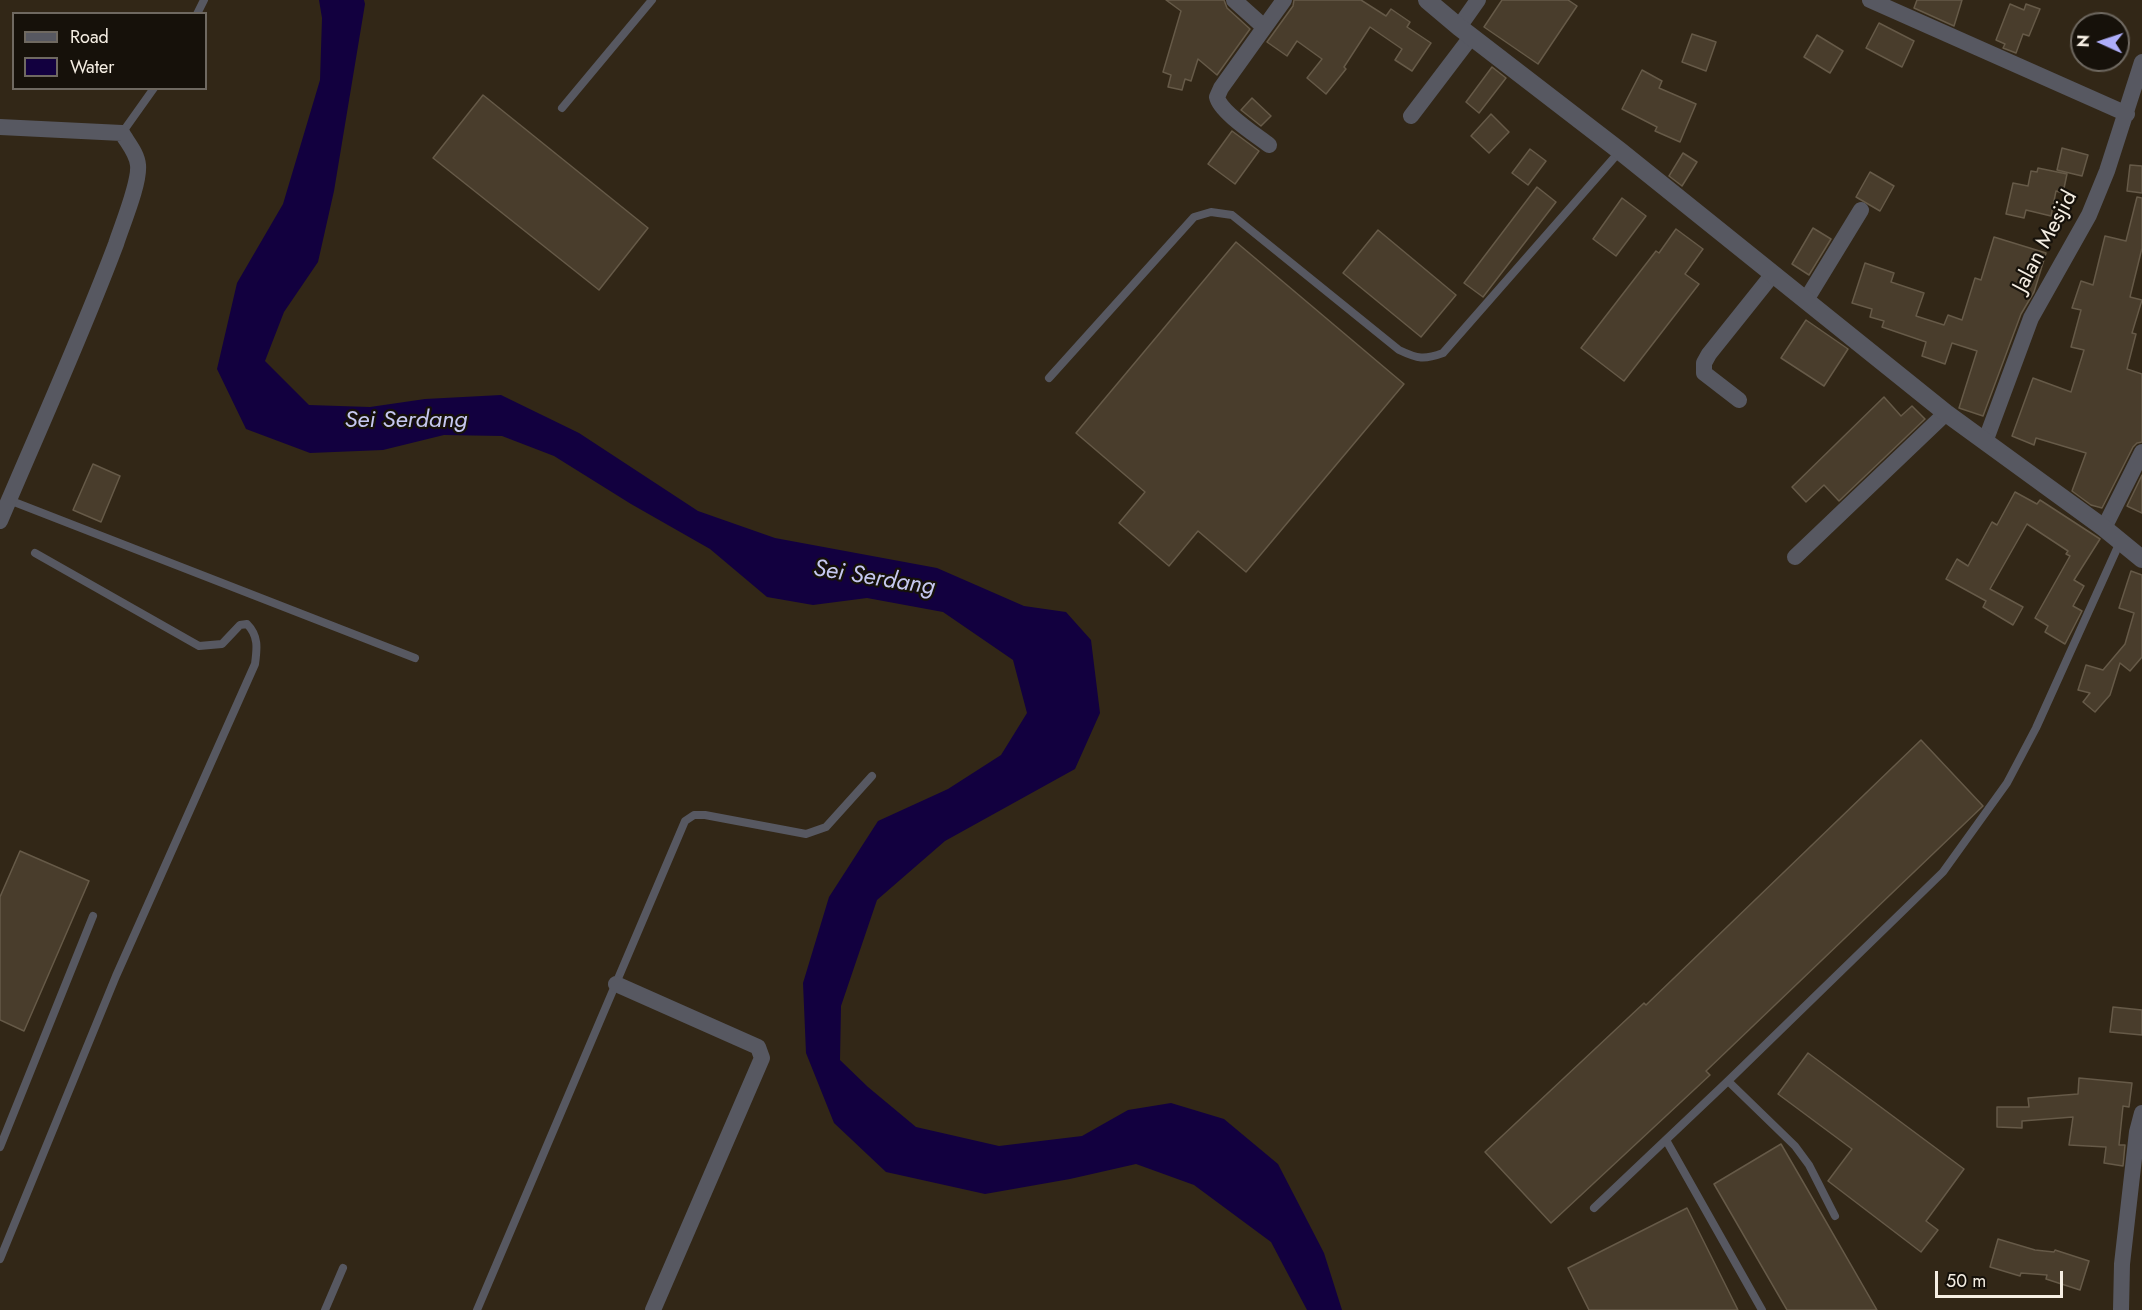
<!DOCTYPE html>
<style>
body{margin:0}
#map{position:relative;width:2142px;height:1310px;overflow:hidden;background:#322717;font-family:Jost,sans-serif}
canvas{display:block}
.legend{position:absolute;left:12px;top:12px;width:195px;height:78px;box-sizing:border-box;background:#16110a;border:2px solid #6f6961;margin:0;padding:8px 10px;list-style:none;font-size:18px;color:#f5eee3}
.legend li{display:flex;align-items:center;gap:12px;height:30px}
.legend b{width:30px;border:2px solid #6f6961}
.north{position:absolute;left:2070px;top:12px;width:60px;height:60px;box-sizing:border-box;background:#16110a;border:2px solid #6f6961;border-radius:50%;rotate:273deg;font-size:16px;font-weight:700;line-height:24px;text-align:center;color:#f5eee3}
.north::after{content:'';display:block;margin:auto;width:21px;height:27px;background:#aeaefa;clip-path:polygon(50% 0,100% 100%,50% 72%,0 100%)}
.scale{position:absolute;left:1935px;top:1271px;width:128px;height:27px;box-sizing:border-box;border:3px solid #f5eee3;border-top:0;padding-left:8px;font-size:18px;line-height:21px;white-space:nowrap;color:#f5eee3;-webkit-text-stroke:4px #16110a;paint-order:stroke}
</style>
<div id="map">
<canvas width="2142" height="1310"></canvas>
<ul class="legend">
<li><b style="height:8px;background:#575861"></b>Road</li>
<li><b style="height:16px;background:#12003f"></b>Water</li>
</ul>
<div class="north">N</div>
<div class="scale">50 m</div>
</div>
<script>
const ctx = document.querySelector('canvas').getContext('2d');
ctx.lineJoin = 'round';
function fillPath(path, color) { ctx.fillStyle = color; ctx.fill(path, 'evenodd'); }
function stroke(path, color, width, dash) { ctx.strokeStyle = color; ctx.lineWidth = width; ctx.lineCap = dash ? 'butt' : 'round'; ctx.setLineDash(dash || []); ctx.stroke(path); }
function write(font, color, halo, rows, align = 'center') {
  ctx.font = font + ' Jost,sans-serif'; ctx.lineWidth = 4.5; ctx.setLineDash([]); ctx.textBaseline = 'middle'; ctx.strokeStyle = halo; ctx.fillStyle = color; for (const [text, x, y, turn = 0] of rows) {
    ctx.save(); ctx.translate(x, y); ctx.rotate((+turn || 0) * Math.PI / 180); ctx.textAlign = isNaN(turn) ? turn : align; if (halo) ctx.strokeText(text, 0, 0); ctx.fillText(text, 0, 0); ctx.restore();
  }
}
fillPath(new Path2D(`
 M319 0H364L365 4 334 191 318 262 284 312 265 361 309 405 370 407 425 399 501 395 579 433 698 511 775 538 937 568 1024 606 1066 612 1091 640 1100 713 1075 769 945 841 877 900 841 1006 840 1060 868 1087 916 1127 999 1146 1082 1136 1128 1110 1171 1103 1224 1119 1278 1164 1324 1253 1342 1310H1307L1271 1242 1194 1185 1136 1164 1070 1179 985 1194 886 1172 834 1123 806 1053 803 983 829 897 878 821 948 789 1001 755 1027 713 1013 660 943 612 867 598 813 605 767 597 710 549 631 504 554 456 502 436 444 435 383 450 310 453 246 429 217 369 237 283 283 204 320 80 322 18Z`), '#12003f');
const building = new Path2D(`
 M1166 0H1224L1227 8 1250 29 1217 75 1198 59 1191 81 1185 79 1182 90 1168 87 1171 75 1163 72 1181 11Z
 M1294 0H1361L1386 16 1391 9 1410 22 1407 27 1431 43 1412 71 1395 60 1402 49 1370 27 1344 67 1346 69 1326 94 1307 78 1322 59 1297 41 1287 56 1267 42 1293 6Z
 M1502 0H1568L1577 6 1538 64 1484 27Z
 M1917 0H1962L1954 26 1914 8Z
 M2010 4 2024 10 2026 4 2040 9 2029 36 2023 34 2016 53 2003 48 2005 44 1996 40Z
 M1879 23 1914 41 1902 67 1866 48Z
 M1692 34 1716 42 1706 71 1682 62Z
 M1817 35 1843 51 1830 73 1804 57Z
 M1492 67 1506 78 1479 113 1466 102Z
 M1642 70 1662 81 1659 88 1696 104 1680 142 1655 131 1657 127 1622 109Z
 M483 95 648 228 599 290 433 158Z
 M1252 98 1271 116 1261 126 1241 110Z
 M1491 114 1509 132 1489 153 1471 136Z
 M1232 131 1259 151 1235 184 1208 164Z
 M2062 148 2088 155 2082 176 2057 170Z
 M1530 149 1546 161 1528 185 1512 173Z
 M1683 153 1697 162 1682 186 1669 176Z
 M2130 165 2142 166V193L2127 191Z
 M2038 168 2067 174 2063 193 2056 191 2051 216 2026 210 2024 218 2006 214 2013 183 2028 186 2031 171 2037 172Z
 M1870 172 1894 186 1880 211 1856 197Z
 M1537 187 1556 202 1483 297 1464 283Z
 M2137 197 2142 198V248L2130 297 2142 300 2132 333 2136 334 2127 369 2142 374V442L2137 443 2133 447 2102 508 2091 505 2072 491 2086 453 2036 438 2034 445 2012 436 2033 378 2071 392 2084 350 2071 347 2081 310 2072 308 2081 281 2093 285 2105 236 2126 241Z
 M1622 198 1646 216 1616 256 1593 239Z
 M1813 228 1831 239 1809 275 1792 264Z
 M1676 229 1703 249 1685 274 1699 284 1624 381 1581 348 1656 251 1659 253Z
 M1378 230 1456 295 1421 337 1343 273Z
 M1994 237 2046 253 2034 292 2021 314 1983 416 1959 408 1977 351 1952 343 1945 364 1922 356 1926 342 1882 327 1884 321 1870 317 1872 309 1852 303 1865 263 1894 273 1891 282 1924 293 1916 316 1944 325 1948 315 1962 320 1975 278 1981 280Z
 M1236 242 1404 384 1246 572 1198 531 1169 566 1119 523 1145 492 1076 433Z
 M1806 320 1848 349 1824 386 1781 358Z
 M1884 397 1901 416 1912 406 1925 419 1839 501 1824 485 1806 502 1792 487Z
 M93 464 120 476 101 522 73 510Z
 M2142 475V513L2127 506Z
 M2015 492 2037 504 2040 500 2100 539 2074 580 2084 586 2073 606 2082 611 2065 644 2045 632 2048 626 2035 618 2070 556 2066 554 2068 551 2027 524 1990 589 2023 607 2013 625 1983 607 1986 601 1946 579 1957 559 1968 566 1992 522 1997 525Z
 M2131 571 2142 575V657L2130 671 2120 663 2110 695 2095 712 2083 702 2090 693 2078 690 2086 665 2103 670 2125 644 2134 613 2119 608Z
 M1921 740 1983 806 1706 1071 1710 1075 1551 1223 1485 1152 1644 1003 1646 1005Z
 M20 851 89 881 24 1031 0 1020V897Z
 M2113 1007 2142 1010V1035L2110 1032Z
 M1808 1053 1964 1169 1926 1221 1938 1230 1921 1252 1828 1181 1852 1149 1778 1094Z
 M2079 1078 2132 1083 2129 1107 2123 1106 2119 1145H2125L2123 1166 2104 1163 2106 1147 2069 1145 2073 1117 2022 1121V1128L1997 1127V1107H2029L2028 1098 2078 1094Z
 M1781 1144 1806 1187 1877 1310H1787L1714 1184Z
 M1687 1208 1738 1310H1589L1568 1268Z
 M1998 1239 2035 1250 2054 1252 2055 1250 2089 1261 2080 1290 2046 1279 2047 1275 2021 1273 2020 1276 1990 1267Z`);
fillPath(building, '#493d2c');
stroke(building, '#665a48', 1.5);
stroke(new Path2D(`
 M197 14 204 0
 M562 108 652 0
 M122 133 154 88
 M1049 378 1194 217 1211 212 1232 215 1399 350C1418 359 1424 360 1443 353L1620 151
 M9 500 415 658
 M1728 1081 1795 1146 1809 1165 1835 1216
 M1666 1140 1762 1310
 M0 1147 93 916
 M1594 1208 1728 1081 1943 872 2007 783 2036 728 2120 542
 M0 1259 116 976 255 664C257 649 259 636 247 624L240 625 222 644 199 646 35 553
 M325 1310 343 1268
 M477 1310 685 821 694 815H705L806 834 826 827 872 776`), '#575861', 8);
stroke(new Path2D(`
 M1234 0 1264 27
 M1870 0 2127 114
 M1459 27 1478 0
 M1411 116 1471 37
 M0 127 122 133C127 142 137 153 138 165 140 183 122 225 116 244 81 337 39 429 0 521
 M1269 145C1256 135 1220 112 1217 97L1221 88 1284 0
 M1806 300 1861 210
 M1739 400 1704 373V363L1709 354 1773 274
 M1985 442 2031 318 2089 215 2107 171 2142 62
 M2104 528 2142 452
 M1795 557 1946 413
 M616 984 758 1047 762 1058 653 1310
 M2121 1310 2122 1264 2137 1132 2142 1113`), '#575861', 16);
stroke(new Path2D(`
 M1427 0 1459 27 1620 151 1946 413 2104 528 2142 559`), '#575861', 18);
write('22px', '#f5eee3', '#16110a', [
 ["Jalan Mesjid",2046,242,-62]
]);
write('italic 24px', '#c6c8f0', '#16110a', [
 ["Sei Serdang",406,421],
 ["Sei Serdang",874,579,9]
]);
</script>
